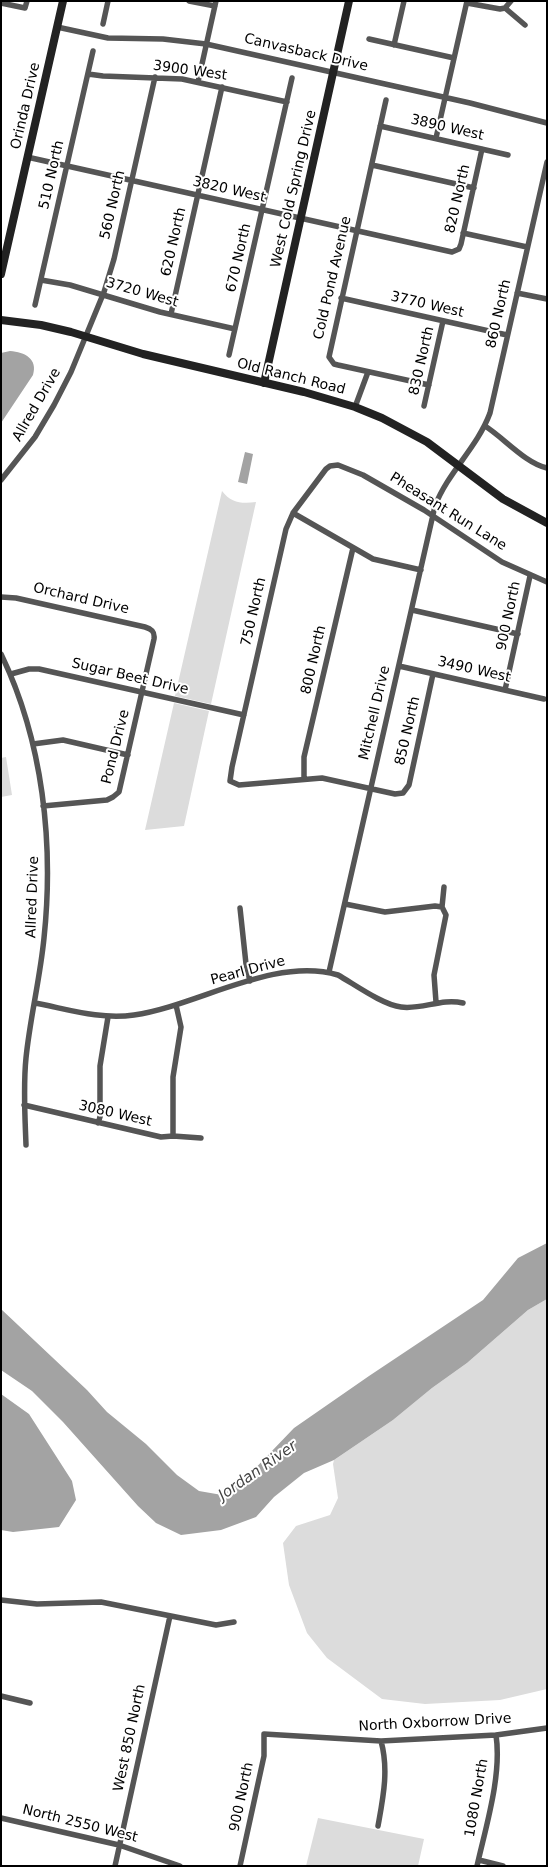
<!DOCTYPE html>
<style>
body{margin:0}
#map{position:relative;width:548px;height:1867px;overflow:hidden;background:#fff;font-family:"DejaVu Sans",sans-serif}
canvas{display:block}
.frame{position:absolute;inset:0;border:2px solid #000;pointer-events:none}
</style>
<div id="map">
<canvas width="548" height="1867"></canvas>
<div class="frame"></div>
</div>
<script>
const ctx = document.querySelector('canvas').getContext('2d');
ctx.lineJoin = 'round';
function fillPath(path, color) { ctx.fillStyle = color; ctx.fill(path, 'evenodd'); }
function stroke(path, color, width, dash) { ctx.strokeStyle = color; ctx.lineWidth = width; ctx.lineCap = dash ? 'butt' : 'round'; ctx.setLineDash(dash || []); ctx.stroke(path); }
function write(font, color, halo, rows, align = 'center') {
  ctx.font = font + ' "DejaVu Sans",sans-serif'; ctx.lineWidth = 4; ctx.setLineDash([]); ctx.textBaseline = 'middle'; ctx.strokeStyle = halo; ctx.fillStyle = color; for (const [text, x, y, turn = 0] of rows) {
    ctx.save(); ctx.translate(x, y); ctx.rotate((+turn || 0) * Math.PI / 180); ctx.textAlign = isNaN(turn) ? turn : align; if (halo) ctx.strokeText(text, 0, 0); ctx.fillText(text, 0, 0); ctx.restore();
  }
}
fillPath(new Path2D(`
 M222 491C231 503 242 504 256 502L211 704 175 696Z
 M174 703 209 711 184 826 145 830Z
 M6 757 12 795 1 797V758Z
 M547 1299V1689L500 1700 425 1704 382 1699 327 1658 307 1633 289 1585 283 1543 296 1526 330 1515 338 1498 333 1464 334 1460 393 1420 432 1388 467 1363 528 1310Z
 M318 1818 424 1839 418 1866H306Z`), '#dcdcdc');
fillPath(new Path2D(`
 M10 351C25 352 38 359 33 375L1 423V353Z
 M245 452 253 454 247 484 238 482Z
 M547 1243V1299L528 1310 467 1363 432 1388 393 1420 334 1460 304 1473 274 1497 256 1517 221 1530 181 1535 156 1523 138 1506 63 1422 32 1391 1 1370V1309L87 1390 107 1412 146 1444 177 1475 199 1491 222 1495 246 1478 294 1428 369 1376 483 1300 518 1258Z
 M1 1394 29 1414 72 1481 76 1500 59 1527 13 1532 1 1530Z`), '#a3a3a3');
stroke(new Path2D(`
 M189 1 215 6
 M1 3 25 8 27 1
 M467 3 500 9 505 8
 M505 8 525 25
 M505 8 511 1
 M103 24 108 1
 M57 27 108 38 163 39 206 44 470 103 547 123
 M369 39 454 58
 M394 45 404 1
 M88 74 103 76 182 79 287 102
 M198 82 216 1
 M386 100 329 357 334 364 338 365 429 385
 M380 126 508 155
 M436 138 467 1
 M27 157 452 252 459 249 461 244 482 149
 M372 165 474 188
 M463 233 527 247
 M41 280 70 285 160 312 235 329
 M517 293 547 299
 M341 298 507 335
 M35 305 93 51
 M171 314 222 87
 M229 355 292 78
 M424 406 443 321
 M355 407 368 372
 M485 426C504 438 525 463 547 468
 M1 480 35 437 54 405 71 372 104 292 114 259 155 77
 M293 513 373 559 421 570
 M1 597 16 598 145 627C152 629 155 632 154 639L119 792 113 797 107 800 43 806
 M412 610 518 634
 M1 654C43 741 54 843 44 938 40 979 30 1018 26 1058 23 1087 25 1116 26 1145
 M399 666 544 699
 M11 674 29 669H39L244 715
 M433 674 409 785 403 793 395 794 322 778 239 785 230 781 232 767 286 529 293 513 326 469 330 466 338 465 363 475 424 510 502 562 547 582
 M505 690 530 576
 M33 744 63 740 128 755
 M304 778V757L353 548
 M345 904 385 912 435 906 442 907
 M240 908 246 964 250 981
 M329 972 435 506C448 472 477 448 490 413L547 162
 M436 1002 434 975 446 915 442 907 444 887
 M35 1003C67 1009 100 1020 134 1015 197 1006 274 956 338 975 354 984 383 1005 401 1007 422 1010 441 998 463 1003
 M24 1105 161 1137 173 1136 201 1138
 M98 1123 100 1117V1066L108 1017
 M173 1136V1077L181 1027 176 1005
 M1 1600 37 1604 101 1602 216 1625 234 1622
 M1 1696 30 1703
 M1 1818 119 1845 180 1866
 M378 1826C383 1798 389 1770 381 1741
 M479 1860 503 1866
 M115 1866 170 1616
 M240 1866 264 1756V1734L381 1741 496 1735 547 1728
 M477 1866C486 1826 502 1775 496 1735`), '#555', 5.5);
stroke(new Path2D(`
 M1 274 63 1
 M1 320 41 325 71 332 143 354 304 392 355 407 382 418 427 442 503 499 547 523
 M264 383 349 1`), '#222', 8);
write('14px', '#000', '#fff', [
 ["Canvasback Drive",306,53,13],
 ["3900 West",190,71,8],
 ["Orinda Drive",26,106,-77],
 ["3890 West",447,128,13],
 ["510 North",52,175,-77],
 ["West Cold Spring Drive",294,189,-77],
 ["3820 West",229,190,13],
 ["820 North",458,199,-77],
 ["560 North",113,205,-77],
 ["620 North",174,242,-77],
 ["670 North",239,258,-77],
 ["Cold Pond Avenue",333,278,-77],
 ["3720 West",142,293,16],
 ["3770 West",427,305,13],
 ["860 North",499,314,-77],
 ["830 North",422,361,-77],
 ["Old Ranch Road",291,377,14],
 ["Allred Drive",37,405,-60],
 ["Pheasant Run Lane",448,512,32],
 ["Orchard Drive",81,599,13],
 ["750 North",254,612,-77],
 ["900 North",509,616,-78],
 ["800 North",314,660,-77],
 ["3490 West",474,670,13],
 ["Sugar Beet Drive",130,677,13],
 ["Mitchell Drive",375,713,-77],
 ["850 North",408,731,-77],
 ["Pond Drive",116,747,-76],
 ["Allred Drive",33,897,-88],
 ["Pearl Drive",248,971,-15],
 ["3080 West",115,1114,13],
 ["North Oxborrow Drive",435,1723,-3],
 ["West 850 North",130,1738,-78],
 ["900 North",242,1797,-78],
 ["1080 North",477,1798,-80],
 ["North 2550 West",80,1824,14]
]);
write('italic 15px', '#444', '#fff', [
 ["Jordan River",258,1471,-35]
]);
</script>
